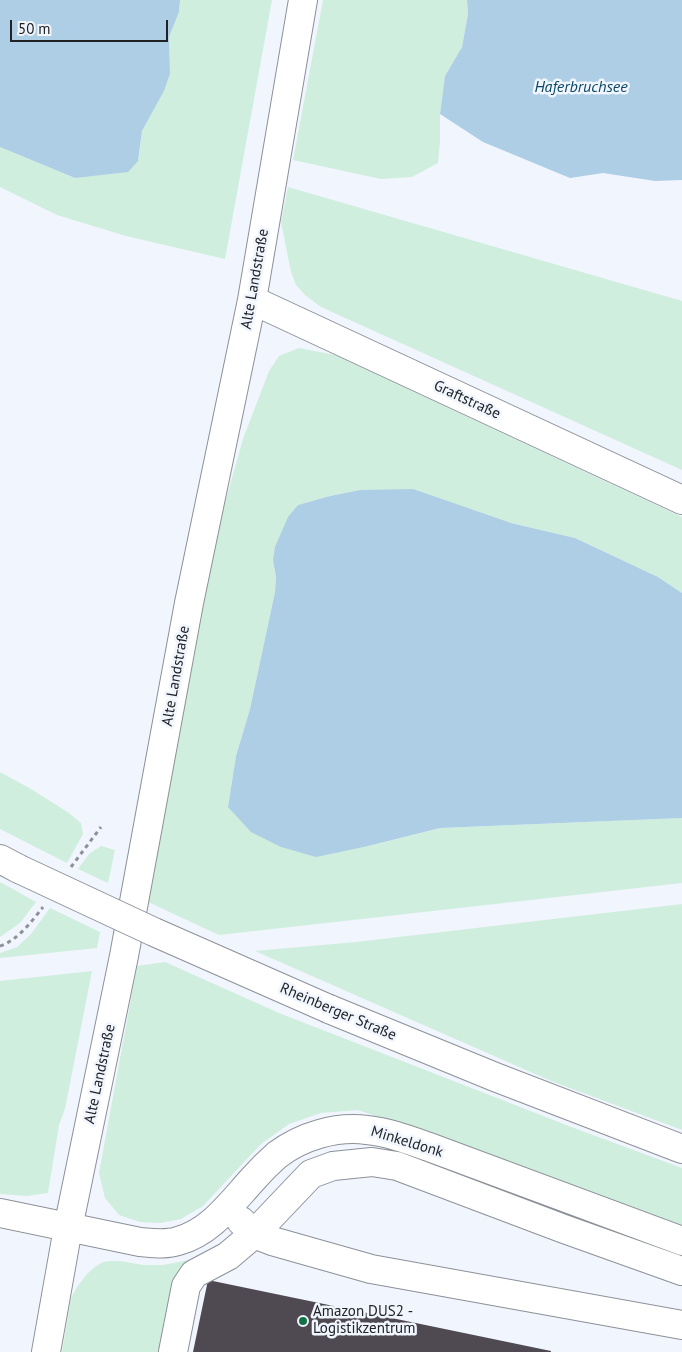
<!DOCTYPE html>
<meta charset="utf-8">
<style>
body{margin:0}
#map{position:relative;width:682px;height:1352px;overflow:hidden;background:#f0f5fe;font-family:"PT Sans",sans-serif}
canvas{display:block}
.scale{position:absolute;left:10px;top:20px;width:158px;height:22px;box-sizing:border-box;border:2px solid #202225;border-top:0;padding-left:6px;font-size:15px;line-height:18px;white-space:nowrap;color:#202225;-webkit-text-stroke:4px #f0f5fe;paint-order:stroke}
</style>
<div id="map">
<canvas width="682" height="1352"></canvas>
<div class="scale">50 m</div>
</div>
<script>
const ctx = document.querySelector('canvas').getContext('2d');
ctx.lineJoin = 'round';
function fillPath(path, color) { ctx.fillStyle = color; ctx.fill(path, 'evenodd'); }
function stroke(path, color, width, dash) { ctx.strokeStyle = color; ctx.lineWidth = width; ctx.lineCap = dash ? 'butt' : 'round'; ctx.setLineDash(dash || []); ctx.stroke(path); }
function write(font, color, halo, rows, align = 'center') {
  ctx.font = font + ' "PT Sans",sans-serif'; ctx.lineWidth = 5; ctx.setLineDash([]); ctx.textBaseline = 'middle'; ctx.strokeStyle = halo; ctx.fillStyle = color; for (const [text, x, y, turn = 0] of rows) {
    ctx.save(); ctx.translate(x, y); ctx.rotate((+turn || 0) * Math.PI / 180); ctx.textAlign = isNaN(turn) ? turn : align; if (halo) ctx.strokeText(text, 0, 0); ctx.fillText(text, 0, 0); ctx.restore();
  }
}
fillPath(new Path2D(`
 M180 0H272L225 259 126 236 57 215 0 187V147L75 178 138 161 142 131 164 91 170 74 169 37 179 12Z
 M323 0H467L468 14 462 47 445 76 440 114V141L438 163 412 177 381 179 293 160Z
 M288 187 682 301V470L321 307 305 295 296 285 291 272 281 222Z
 M299 348 335 355 682 517V593L658 577 575 538 511 523 360 490 330 496 298 505 273 560 276 577 275 592 250 709 236 756 228 807 368 846 440 828 682 818V883L219 935 148 902 219 524 243 439 269 371 279 356Z
 M0 772 31 789 69 813 81 823 83 834 67 863 0 829Z
 M101 846 115 850 108 883 78 869 89 854Z
 M0 882 36 902 20 923 0 937Z
 M682 904V1130L551 1081 255 951 356 942Z
 M50 908 100 932 97 948 0 958V953L17 947 31 934Z
 M165 962 279 1013 574 1128 682 1168V1228L501 1160 358 1110 321 1113 289 1124 261 1144 203 1206 181 1219 160 1223 140 1222 119 1215 105 1198 99 1173 137 966Z
 M92 971 65 1109 59 1125 48 1193 27 1196 0 1194V981Z
 M189 1260 170 1352H62L71 1298 77 1287 87 1274 96 1266 103 1262 111 1261H120L143 1265H163Z`), '#d0eedd');
fillPath(new Path2D(`
 M0 0H180L179 12 169 37 170 74 164 91 142 131 138 161 128 172 75 178 0 147Z
 M467 0H682V180L655 181 603 173 570 178 483 142 440 114 445 76 462 47 468 14Z
 M413 489 511 523 575 538 658 577 682 593V818L440 828 368 846 316 857 281 847 251 832 228 807 236 756 250 709 275 592 276 577 273 560 275 547 288 517 298 505 330 496 360 490Z`), '#adcee5');
fillPath(new Path2D(`
 M208 1280 551 1351V1352H193Z`), '#4f4a51');
const minor = new Path2D(`
 M252 300 682 500
 M0 1213 140 1242C153 1243 166 1245 178 1241 211 1232 231 1203 253 1179 260 1171 269 1162 277 1155 302 1136 336 1126 367 1130 388 1132 409 1140 429 1147L682 1241
 M241 1221 254 1234 272 1241 371 1269 682 1325
 M46 1352 68 1228 124 956 189 603 252 300 303 0
 M173 1352 186 1286 194 1274 228 1256 254 1234 311 1174 333 1166 372 1162 397 1166 564 1229 682 1271`);
const major = new Path2D(`
 M0 859 19 869
 M329 1009 495 1077 682 1149`);
stroke(minor, '#8c9199', 30);
stroke(major, '#8c9199', 30);
stroke(new Path2D(`
 M71 867 101 827
 M0 946C17 941 33 920 43 907`), '#8e9298', 3, [4, 4]);
stroke(minor, '#fff', 28);
stroke(major, '#fff', 28);
const majorBridge = new Path2D(`
 M19 869 154 932 329 1009`);
stroke(majorBridge, '#8c9199', 30, []);
stroke(majorBridge, '#fff', 28);
for (const [x, y, r, color] of [
 [303,1321,5,"#127247"]
]) { const dot = new Path2D(); dot.arc(x, y, r, 0, 2 * Math.PI); ctx.fillStyle = color; ctx.fill(dot); stroke(dot, '#f0f5fe', 2); }
write('15px', '#202225', '#f0f5fe', [
 ["Alte Landstraße",255,279,-80],
 ["Graftstraße",467,400,25],
 ["Alte Landstraße",176,676,-80],
 ["Rheinberger Straße",338,1012,23],
 ["Alte Landstraße",100,1074,-78],
 ["Minkeldonk",407,1142,17]
]);
write('15px', '#202225', '#f0f5fe', [
 ["Amazon DUS2 -",313,1312],
 ["Logistikzentrum",313,1329]
], 'left');
write('italic 16px', '#0a4766', '#f0f5fe', [
 ["Haferbruchsee",581,87]
]);
</script>
